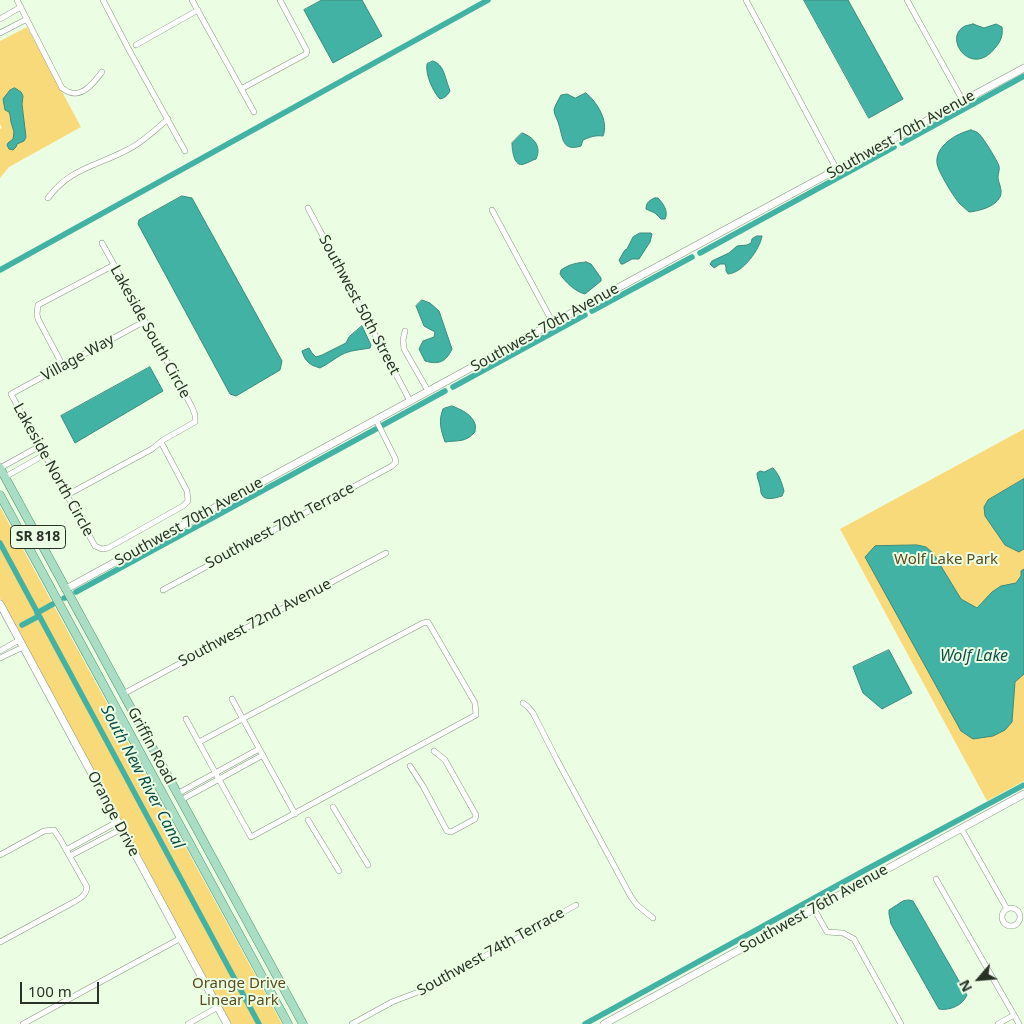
<!DOCTYPE html>
<style>
body{margin:0}
#map{position:relative;width:1024px;height:1024px;overflow:hidden;background:#ebfee4;font-family:"Noto Sans",sans-serif}
canvas{display:block}
.north{position:absolute;left:954px;top:954px;width:50px;height:50px;-webkit-text-stroke:4px #ebfee4;paint-order:stroke;rotate:243deg;font-size:14px;font-weight:700;line-height:20px;text-align:center;color:#2a3228}
.north::after{content:'';display:block;margin:auto;width:18px;height:22px;background:#2a3228;clip-path:polygon(50% 0,100% 100%,50% 72%,0 100%)}
.scale{position:absolute;left:20px;top:982px;width:79px;height:22px;box-sizing:border-box;border:2px solid #2a3228;border-top:0;padding-left:6px;font-size:15px;line-height:18px;white-space:nowrap;color:#2a3228;-webkit-text-stroke:4px #ebfee4;paint-order:stroke}
</style>
<div id="map">
<canvas width="1024" height="1024"></canvas>
<div class="north">N</div>
<div class="scale">100 m</div>
</div>
<script>
const ctx = document.querySelector('canvas').getContext('2d');
ctx.lineJoin = 'round';
function fillPath(path, color) { ctx.fillStyle = color; ctx.fill(path, 'evenodd'); }
function stroke(path, color, width, dash) { ctx.strokeStyle = color; ctx.lineWidth = width; ctx.lineCap = dash ? 'butt' : 'round'; ctx.setLineDash(dash || []); ctx.stroke(path); }
function write(font, color, halo, rows, align = 'center') {
  ctx.font = font + ' "Noto Sans",sans-serif'; ctx.lineWidth = 4; ctx.setLineDash([]); ctx.textBaseline = 'middle'; ctx.strokeStyle = halo; ctx.fillStyle = color; for (const [text, x, y, turn = 0] of rows) {
    ctx.save(); ctx.translate(x, y); ctx.rotate((+turn || 0) * Math.PI / 180); ctx.textAlign = isNaN(turn) ? turn : align; if (halo) ctx.strokeText(text, 0, 0); ctx.fillText(text, 0, 0); ctx.restore();
  }
}
fillPath(new Path2D(`
 M27 27 81 127 9 167 0 178V129L2 128 0 124V41Z
 M1024 429V781L987 801 840 529Z
 M0 507 282 1024H230L182 936 158 888 104 788 82 751 0 598Z`), '#f9da7a');
const water = new Path2D(`
 M322 0H362L382 36 333 63 304 10Z
 M804 0H848L903 99 869 118Z
 M973 24 984 28 996 24 1002 27C1003 36 1001 41 995 48 971 79 942 37 965 26 968 25 970 25 973 24Z
 M433 61C444 64 445 78 449 88L450 91C448 95 445 98 440 99 433 92 425 74 427 64Z
 M15 88 21 92 23 96 22 104 26 137 24 141 17 144 16 147 13 150 9 149 7 145 8 143 13 139 14 132 11 122 10 115 9 112 5 110 3 99 10 90Z
 M586 93C597 102 609 121 603 136 595 135 590 137 583 140L581 146C562 152 563 138 559 125 558 120 554 115 554 110 555 105 559 99 561 95L567 94 575 98Z
 M971 130C973 131 976 131 978 133 982 135 998 162 999 166 1000 170 998 173 998 178 999 184 1003 191 1000 197 995 207 979 211 969 212 966 209 963 207 960 204 955 199 937 170 937 163 935 146 957 133 971 130Z
 M522 133C534 137 542 147 536 159 532 160 528 163 524 164 514 168 512 150 512 143Z
 M182 196 192 198 282 361 280 370 236 396 230 394 138 224 139 220Z
 M655 198H658C663 203 669 212 665 219H661L655 213 646 209C646 203 649 200 655 198Z
 M640 233H651L652 234 650 242 639 259H632L623 264H621L619 260 625 250 627 249 633 237Z
 M757 236H762C760 249 743 273 728 274L726 271V267L725 264H720L714 268 710 264 712 261 729 253 737 246 747 245 751 243 752 239Z
 M586 262 591 264 601 278V281L585 294C576 292 565 282 560 274L561 270C570 264 576 263 586 262Z
 M422 300 430 303 439 311 452 349C446 362 439 365 425 361L419 349 423 341 434 337 435 332 424 326 416 306Z
 M362 326 371 345 370 348C360 350 350 350 341 355 334 359 328 364 320 368 310 365 305 362 302 351L309 348 312 353 316 357 322 355 346 343 349 337Z
 M150 367 163 391 75 443 61 416Z
 M452 406C460 409 472 414 475 424 476 426 475 429 475 432 465 443 458 440 445 442 441 430 438 421 443 409Z
 M773 468C779 474 782 483 784 491L782 496C776 498 765 501 762 495 760 492 761 489 760 486 759 481 757 479 757 473L760 471 764 472Z
 M1024 479V549L1019 552 1005 545 985 516 984 507 988 500Z
 M917 545 926 547 933 553 961 599 977 608 992 592 1001 586 1016 583 1021 576V571L1024 569V674L1015 682 1012 722 1005 730 993 736 973 739 961 731 865 557 875 546Z
 M889 650 912 693 882 709 863 693 853 667Z
 M909 900 913 901 967 995C963 1005 950 1011 939 1009L891 924 889 914V910L903 901Z`);
fillPath(water, '#42b2a4');
stroke(water, '#3b8c7f', 1);
stroke(new Path2D(`
 M902 143 1024 76
 M700 253 894 147
 M0 270 488 0
 M592 311 692 257
 M453 387 585 315
 M383 425 445 391
 M0 543 259 1024
 M76 592 376 429
 M64 598H65
 M37 613 53 604
 M22 625 39 616
 M585 1024 869 868 1024 785`), '#42b2a4', 5.5);
const street = new Path2D(`
 M17 0 62 88C64 89 66 91 69 92 83 98 95 81 102 72
 M103 0 128 48 185 151
 M192 0 254 112
 M746 0 837 170
 M907 0 963 101
 M0 19 21 7
 M0 33 27 19
 M136 45 198 10
 M241 89 306 54 307 51 280 0
 M48 198C70 168 97 166 127 150 142 143 155 130 168 119
 M308 208 410 401
 M492 210 553 323
 M145 321 11 394 95 546 102 549 108 548 183 506 188 501 187 491 161 442
 M405 331 403 340 404 349 428 391
 M63 366 38 319 37 314 38 305 114 265
 M0 468 40 446
 M5 477 44 455
 M67 495 152 449 163 440 195 422V415L192 407 102 243
 M163 590 392 466 396 462 395 458 376 420
 M0 651 19 640
 M0 658 23 647
 M123 694 386 553
 M232 699 295 814
 M523 703 528 707 533 713 556 758 631 897 637 905 653 918
 M186 719C208 759 229 798 251 837L476 715 475 703 428 622 423 623 199 742
 M410 766 423 786 447 831 451 832 475 819 476 815 445 760 434 751
 M177 794 259 749
 M181 800 263 755
 M333 807 368 865
 M308 820 339 871
 M961 828 1007 909
 M66 850 117 822
 M0 855 44 831 54 830 60 839 87 887C86 895 81 898 74 902L0 942
 M70 856 121 829
 M936 879 1014 1015 998 1024
 M1002 917a9 9 0 1 1 18 0a9 9 0 1 1-18 0Z
 M814 909 827 932 843 933 854 939 901 1024
 M1014 1015 1019 1024
 M23 1024 181 938
 M188 1024 218 1007
 M352 1024 392 1002 426 989 576 905`);
const secondary = new Path2D(`
 M66 589 553 323 1024 68
 M0 604 227 1024
 M604 1024 1024 794`);
const primary = new Path2D(`
 M0 468 303 1024
 M0 495 288 1024`);
stroke(street, '#84967e', 6);
stroke(secondary, '#84967e', 8);
stroke(primary, '#589473', 9);
stroke(street, '#fff', 5);
stroke(secondary, '#fff', 7);
stroke(primary, '#a9dec4', 8);
for (const [x, y, w] of [
 [38,537,55]
]) { const box = new Path2D(); box.roundRect(x - w / 2, y - 11.5, w, 23, 4); ctx.fillStyle = '#ebfee4'; ctx.fill(box); stroke(box, '#2a3228', 1); }
write('bold 14px', '#2a3228', null, [
 ["SR 818",38,537]
]);
write('15px', '#2a3228', '#ebfee4', [
 ["Southwest 70th Avenue",901,135,-29],
 ["Southwest 50th Street",359,305,62],
 ["Southwest 70th Avenue",545,328,-29],
 ["Lakeside South Circle",150,332,61],
 ["Village Way",78,358,-29],
 ["Lakeside North Circle",53,470,61],
 ["Southwest 70th Avenue",189,522,-29],
 ["Southwest 70th Terrace",280,526,-28],
 ["Southwest 72nd Avenue",255,623,-28],
 ["Griffin Road",151,746,62],
 ["Orange Drive",113,814,62],
 ["Southwest 76th Avenue",814,909,-29],
 ["Southwest 74th Terrace",491,952,-29]
]);
write('15px', '#5a4c21', '#ebfee4', [
 ["Wolf Lake Park",946,560],
 ["Orange Drive",239,984],
 ["Linear Park",239,1001]
]);
write('italic 16px', '#0c4e47', '#ebfee4', [
 ["Wolf Lake",974,656],
 ["South New River Canal",142,777,62]
]);
</script>
